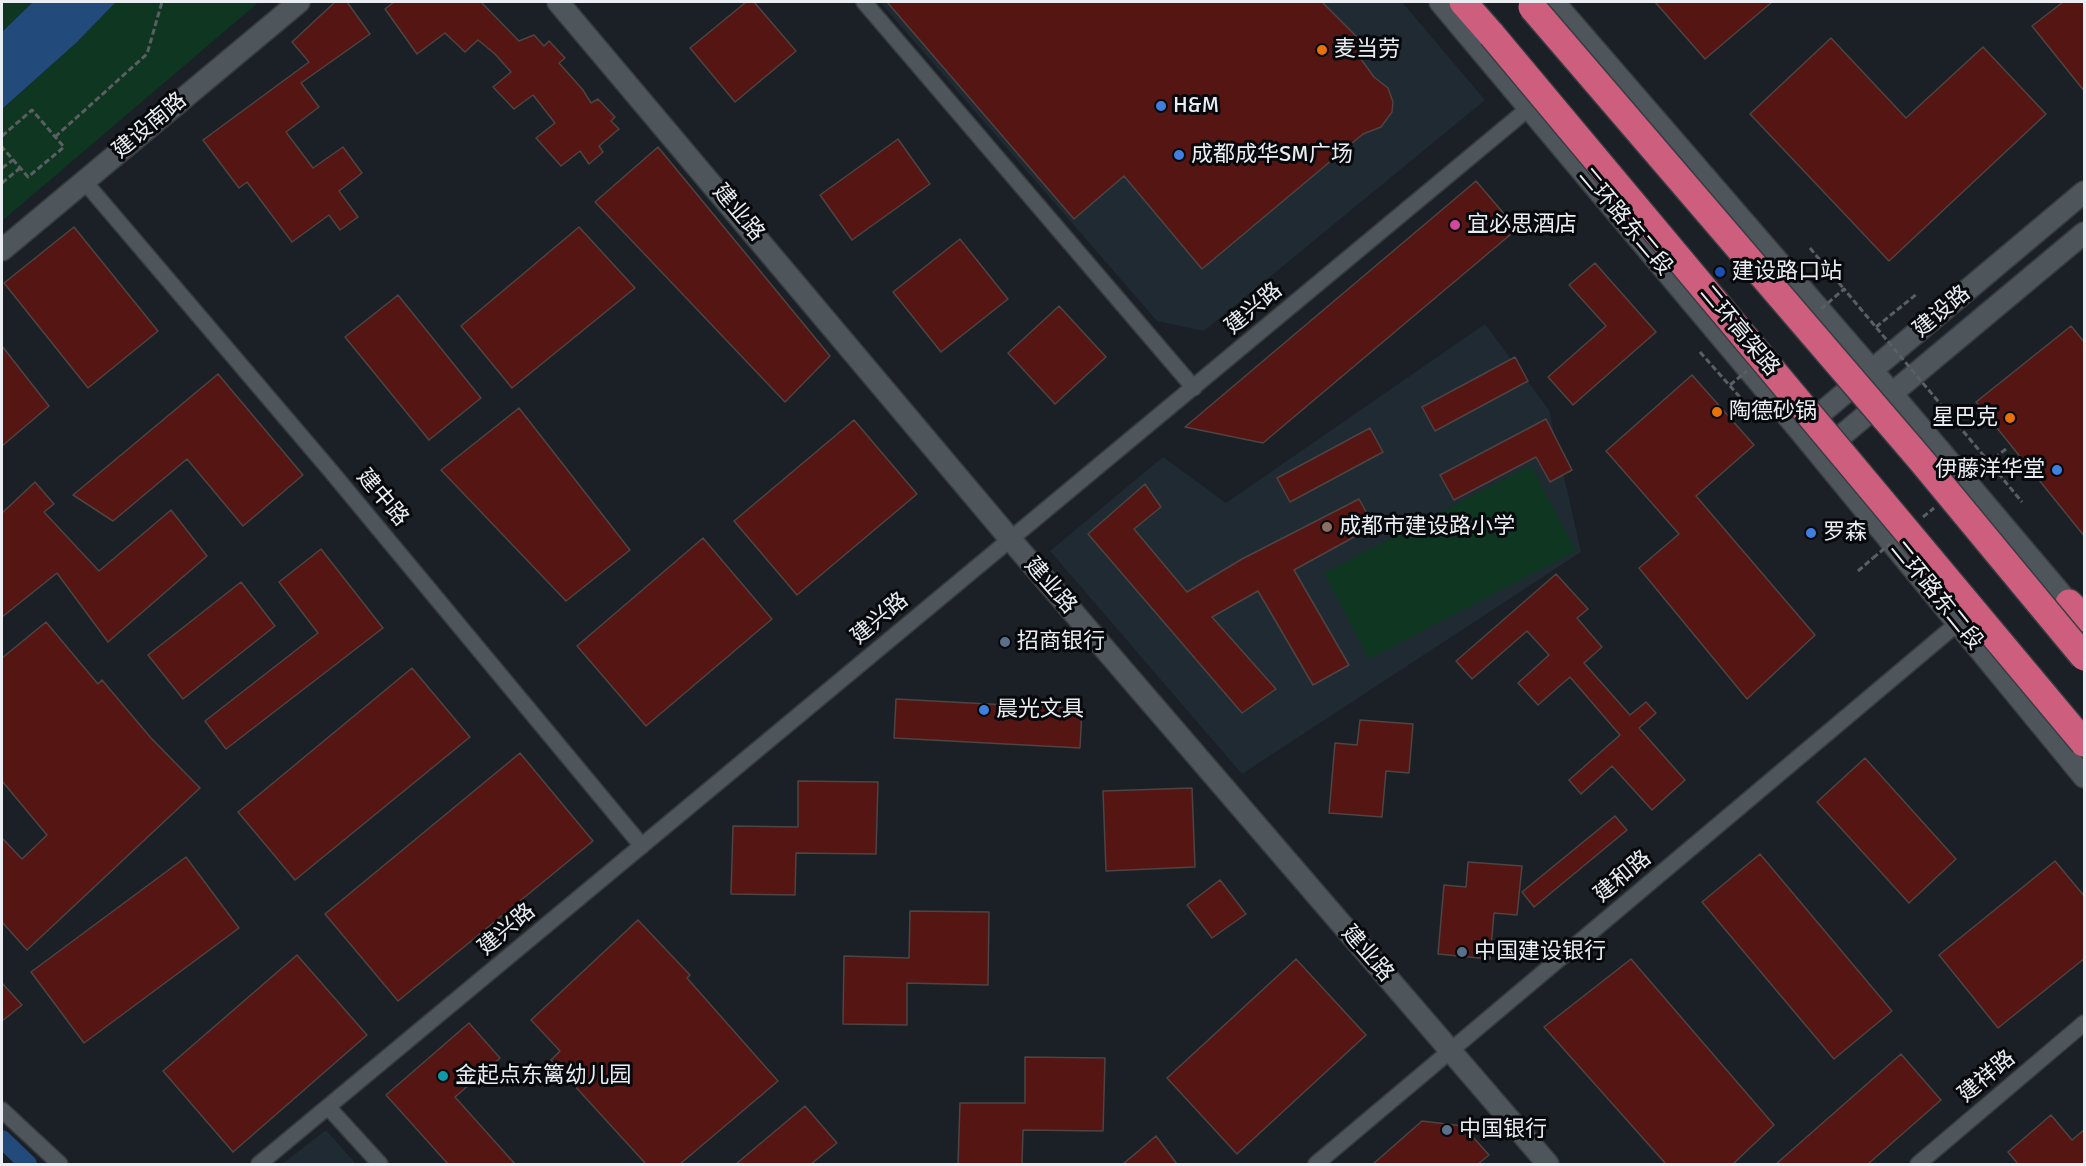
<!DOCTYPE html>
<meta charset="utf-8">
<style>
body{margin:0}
#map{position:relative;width:2086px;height:1166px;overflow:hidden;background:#1a2025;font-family:Signika,sans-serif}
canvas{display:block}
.frame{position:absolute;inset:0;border:3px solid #eaeef2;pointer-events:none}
</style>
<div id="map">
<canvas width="2086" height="1166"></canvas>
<div class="frame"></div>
</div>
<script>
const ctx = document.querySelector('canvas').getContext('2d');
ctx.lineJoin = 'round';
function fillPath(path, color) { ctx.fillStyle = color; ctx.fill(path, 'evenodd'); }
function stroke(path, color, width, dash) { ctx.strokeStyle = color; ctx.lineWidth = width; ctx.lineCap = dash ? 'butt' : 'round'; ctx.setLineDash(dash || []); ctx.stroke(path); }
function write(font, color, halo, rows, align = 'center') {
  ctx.font = font + ' Signika,"Noto Sans SC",sans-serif'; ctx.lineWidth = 6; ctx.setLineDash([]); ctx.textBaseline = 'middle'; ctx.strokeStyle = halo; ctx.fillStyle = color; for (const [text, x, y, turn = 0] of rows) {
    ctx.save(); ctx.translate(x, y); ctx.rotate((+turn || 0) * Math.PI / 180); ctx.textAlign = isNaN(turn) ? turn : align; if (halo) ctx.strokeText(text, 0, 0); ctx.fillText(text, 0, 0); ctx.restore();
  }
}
fillPath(new Path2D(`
 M880 2H1402L1485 100 1204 331 1157 321Z
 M1485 324 1549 410 1581 552 1242 774 1050 551 1163 457 1226 503Z
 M326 1130 356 1164H282Z`), '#1f2a33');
fillPath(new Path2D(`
 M2 2H33L2 32Z
 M116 2H259L2 221V109L76 43Z
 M1531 465 1576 551 1369 659 1324 573Z`), '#0e3620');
fillPath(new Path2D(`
 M33 2H116L76 43 2 109V32Z`), '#224a7a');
stroke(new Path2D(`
 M2 1139 28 1164`), '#224a7a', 18);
const building = new Path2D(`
 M335 2H347L370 34 301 83 319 107 286 132 313 168 343 147 362 173 339 191 358 217 340 230 329 215 292 242 247 182 239 188 203 140 309 62 292 42Z
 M394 2H481L519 41 534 35 544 46 549 41 565 58 559 63 583 90 591 103 598 99 615 117 611 121 619 129 599 146 603 152 589 164 580 151 561 166 536 138 555 123 533 95 514 109 493 87 511 72 495 54 478 40 465 52 445 33 417 54 385 9Z
 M746 2H754L796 51 735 102 690 48Z
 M887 2H1322L1367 47 1358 55 1374 77 1388 88 1393 102 1392 112 1381 127 1363 134 1202 269 1124 176 1074 219Z
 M1655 2H1772L1705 59Z
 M2063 2H2085V92L2032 26Z
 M1831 38 1906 118 1983 47 2046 114 1889 261 1750 114Z
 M898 139 930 184 852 240 820 195Z
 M658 147 830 356 785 402 595 202Z
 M1476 181 1517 229 1263 443 1185 427Z
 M74 227 158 331 88 388 4 283Z
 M579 227 635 288 512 388 461 326Z
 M960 239 1008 299 941 352 893 292Z
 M1595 263 1656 332 1573 405 1548 377 1606 326 1569 285Z
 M398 295 481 398 429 440 345 337Z
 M1059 306 1106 357 1055 404 1008 353Z
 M2071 326 2085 343V537L1976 402Z
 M2 346 49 406 2 446Z
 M1515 357 1528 381 1435 431 1422 407Z
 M218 374 303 475 243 526 187 459 113 521 73 495Z
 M1692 375 1754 445 1696 496 1815 635 1747 699 1639 568 1679 534 1606 451Z
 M519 408 630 550 566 601 441 470Z
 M1546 419 1572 470 1550 482 1536 457 1454 500 1440 475Z
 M854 420 917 494 797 595 734 521Z
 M1370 428 1383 452 1290 502 1277 478Z
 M35 482 54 504 44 512 99 571 171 510 207 556 108 642 57 573 2 617V513Z
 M1145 484 1161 507 1134 529 1187 592 1242 559 1359 499 1374 526 1294 570 1349 665 1313 685 1258 591 1212 617 1276 689 1242 713 1088 534Z
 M703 538 772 619 646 726 577 646Z
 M321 549 383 628 226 749 205 721 318 633 279 582Z
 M1556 574 1588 609 1577 618 1602 647 1584 663 1630 715 1646 702 1656 713 1639 728 1685 780 1652 810 1612 766 1581 794 1569 780 1620 735 1570 677 1538 705 1518 683 1549 655 1527 631 1472 679 1456 661Z
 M241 582 275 626 183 699 148 655Z
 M46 622 98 684 102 680 151 738 200 788 27 950 2 922V838L22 859 47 835 2 781V658Z
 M412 668 470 737 295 880 238 812Z
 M896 699 1082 709 1080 748 894 738Z
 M1360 720 1413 724 1409 773 1386 771 1382 817 1329 813 1335 743 1357 745Z
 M520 753 593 841 398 1001 325 914Z
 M1865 758 1956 859 1909 903 1817 802Z
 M798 781 878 782 876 854 796 853 795 895 731 894 733 826 798 827Z
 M1192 788 1195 867 1106 871 1103 791Z
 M1615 816 1627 830 1534 907 1522 892Z
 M1760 854 1892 1011 1834 1059 1702 902Z
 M186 857 239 928 84 1043 31 972Z
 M2055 861 2085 897V958L1998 1028 1939 955Z
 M1468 862 1522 866 1517 915 1494 913 1490 959 1438 954 1444 885 1466 887Z
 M1220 880 1246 914 1212 938 1187 905Z
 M910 911 989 912 988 985 907 983V1025L843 1024 844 956 909 958Z
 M638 920 690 975 687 978 778 1081 680 1164H646L551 1060 560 1051 531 1020Z
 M297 955 367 1035 233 1152 163 1071Z
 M1296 959 1366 1035 1237 1154 1167 1078Z
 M1631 959 1774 1125 1733 1164H1666L1544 1027Z
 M2 983 22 1005 2 1021Z
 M469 1023 500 1058 455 1097 515 1164H448L386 1095Z
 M1901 1054 1941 1100 1868 1164H1776Z
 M1025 1057 1105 1058 1103 1131 1023 1130 1022 1164H958L960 1103H1025Z
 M805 1106 837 1143 811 1164H736Z
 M2051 1115 2072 1140 2085 1129V1164H2018L2008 1152Z
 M1422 1121 1463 1126 1489 1155 1478 1164H1373Z
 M1156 1136 1177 1164H1123Z`);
fillPath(building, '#551613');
stroke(building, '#4e4443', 1.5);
const street = new Path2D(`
 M864 2 1194 388
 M84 181 330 470 642 846
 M328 1107 380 1164
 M2 1110 60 1164
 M259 1164 1529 108
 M1316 1164 1958 623
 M1918 1164 2084 1023`);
const secondary = new Path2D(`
 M558 2 1011 540 1548 1164
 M1440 2 1800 431 2084 777
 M1554 2 1872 370 2078 614
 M2 250 299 2
 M1802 429 2084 192
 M1822 452 2084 233`);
const highway = new Path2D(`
 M1463 2 1492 35
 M2069 603 2084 618`);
stroke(street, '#373c40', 18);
stroke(secondary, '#373c40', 24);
stroke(highway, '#373c40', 30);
stroke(new Path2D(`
 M2 136 32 110 64 147 28 177 2 147
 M55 137 147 54 162 2
 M2 168 13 160
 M2 183 20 168
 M1810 248 1844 289
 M1876 327 1918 293
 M1700 352 1755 414
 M2006 449 1989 462 2022 502
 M1858 571 1873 558`), '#5a5f64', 3, [6, 3]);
stroke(street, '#4e555b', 15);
stroke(secondary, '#4e555b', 21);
stroke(highway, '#ce5e7e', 27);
const highwayBridge = new Path2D(`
 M1532 7 1920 459 2084 657
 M1492 35 2084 743`);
stroke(highwayBridge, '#373c40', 30, []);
stroke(new Path2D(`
 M1821 309 1844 289 1989 462 1967 480
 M1730 385 1747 371
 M1923 517 1934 508
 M1873 558 1890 544`), '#5a5f64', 3, [6, 3]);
stroke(highwayBridge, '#ce5e7e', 27);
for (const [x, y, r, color] of [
 [1322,50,6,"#e8710a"],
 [1161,106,6,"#3f7fe0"],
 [1179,155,6,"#3f7fe0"],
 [1455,225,6,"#d1479c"],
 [1720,272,6,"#1a4fb4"],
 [1717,412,6,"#e8710a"],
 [2010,418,6,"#e8710a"],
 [2057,470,6,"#3f7fe0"],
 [1327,527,6,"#8d6e63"],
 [1811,533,6,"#3f7fe0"],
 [1005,642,6,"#5c6f8a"],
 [984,710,6,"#3f7fe0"],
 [1462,952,6,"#5c6f8a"],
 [443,1076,6,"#0f9aa8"],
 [1447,1130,6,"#5c6f8a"]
]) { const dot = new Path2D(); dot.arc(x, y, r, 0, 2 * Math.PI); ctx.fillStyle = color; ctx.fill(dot); stroke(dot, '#07090c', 2); }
write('22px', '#eaeef2', '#07090c', [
 ["麦当劳",1334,50],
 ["H&M",1173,106],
 ["成都成华SM广场",1191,155],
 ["宜必思酒店",1467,225],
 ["建设路口站",1732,272],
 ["陶德砂锅",1729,412],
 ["星巴克",1998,418,"right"],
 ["伊藤洋华堂",2045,470,"right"],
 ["成都市建设路小学",1339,527],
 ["罗森",1823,533],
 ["招商银行",1017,642],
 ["晨光文具",996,710],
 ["中国建设银行",1474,952],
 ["金起点东篱幼儿园",455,1076],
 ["中国银行",1459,1130]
], 'left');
write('22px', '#eaeef2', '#07090c', [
 ["建设南路",150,126,-40],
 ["建业路",738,213,50],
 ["二环路东二段",1625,222,50],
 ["建兴路",1254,309,-40],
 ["建设路",1942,312,-40],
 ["二环高架路",1739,331,50],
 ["建中路",382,498,50],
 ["建业路",1050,586,49],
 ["二环路东二段",1936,596,51],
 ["建兴路",880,619,-40],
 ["建和路",1623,877,-40],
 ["建兴路",507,930,-40],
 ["建业路",1367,954,49],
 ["建祥路",1987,1077,-40]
]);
</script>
